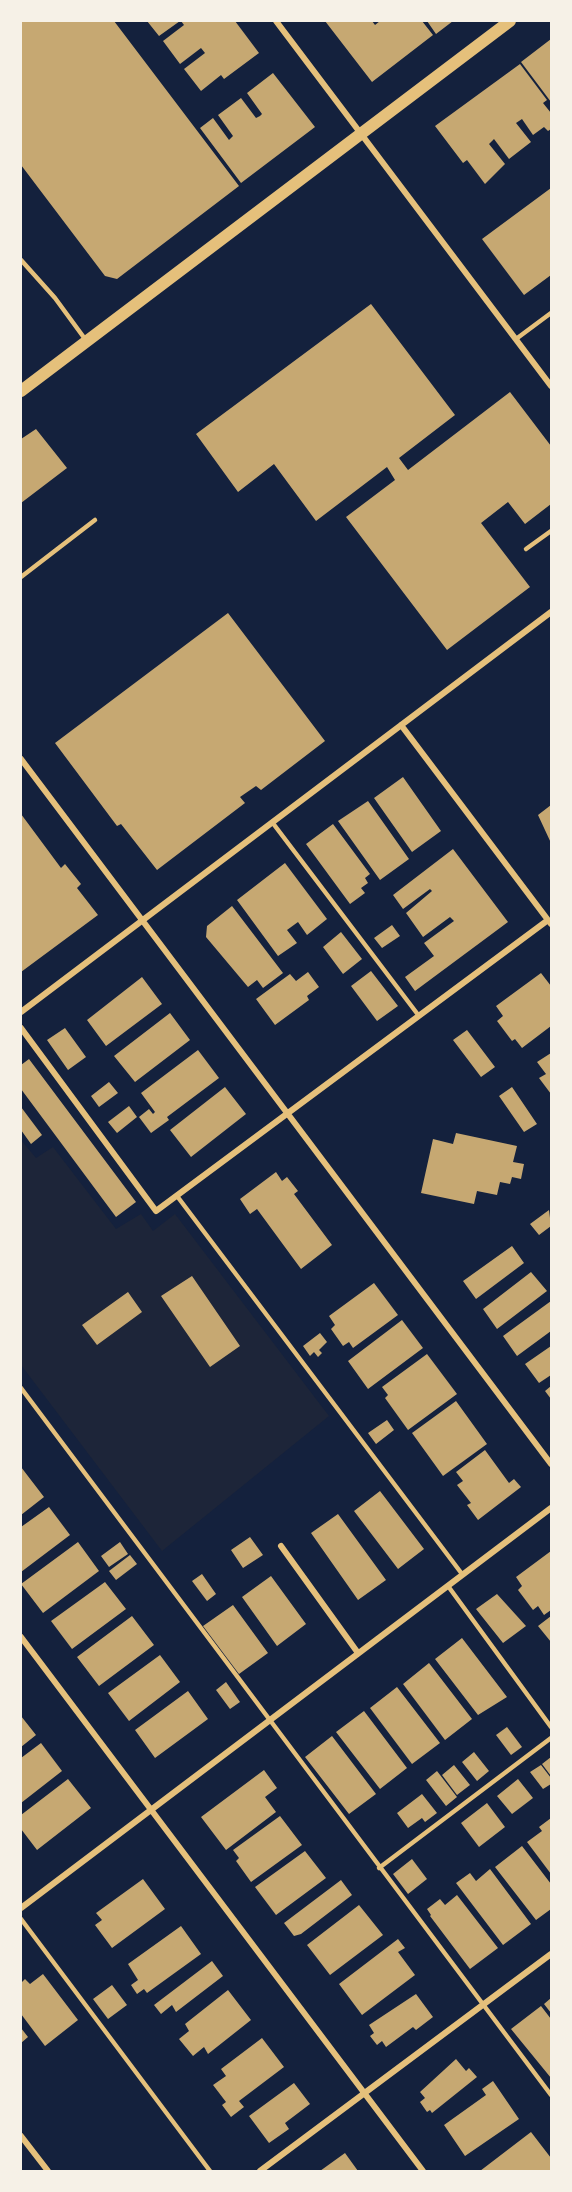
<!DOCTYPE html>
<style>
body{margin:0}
#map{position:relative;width:572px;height:2192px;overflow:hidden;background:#14213d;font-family:Helvetica,sans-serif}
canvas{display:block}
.frame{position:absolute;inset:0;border:22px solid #f6f1e7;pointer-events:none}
</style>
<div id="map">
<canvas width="572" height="2192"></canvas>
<div class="frame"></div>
</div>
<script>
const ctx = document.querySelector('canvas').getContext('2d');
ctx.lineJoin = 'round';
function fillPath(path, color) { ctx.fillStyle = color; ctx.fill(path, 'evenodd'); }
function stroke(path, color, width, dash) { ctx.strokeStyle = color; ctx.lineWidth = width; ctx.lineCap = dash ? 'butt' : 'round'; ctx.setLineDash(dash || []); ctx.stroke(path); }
fillPath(new Path2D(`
 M21 1140 36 1158 53 1147 116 1229 141 1214 153 1231 175 1214 329 1416 162 1551 21 1365Z`), '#1d2539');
fillPath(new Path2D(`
 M21 21H114L239 186 117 279 105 276 21 165Z
 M147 21H180L159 36Z
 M181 21H235L259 53 224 79 221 75 201 91 184 69 205 53 201 48 180 64 163 41 184 25Z
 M325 21H372L375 25 380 21H422L433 35 372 82Z
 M427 21H453L436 34Z
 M551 39V102L521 62Z
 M520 64 547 100 543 103 551 113V129L548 131 544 127 533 135 522 119 516 123 531 142 509 159 494 139 489 144 505 164 485 184 467 160 463 163 435 126Z
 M273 73 315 127 241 183 200 128 213 118 229 140 233 136 218 115 241 98 256 118 260 116 262 114 247 93Z
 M551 188V275L524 295 482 239Z
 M371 304 455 415 399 458 408 470 510 392 551 446V504L525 524 508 502 481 523 530 587 447 650 346 517 395 480 387 467 316 521 274 464 238 492 196 434Z
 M36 429 67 468 21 503V439Z
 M228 613 325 741 261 790 256 786 240 797 245 803 157 870 121 824 117 826 55 743Z
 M403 777 441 831 412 852 374 798Z
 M368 801 409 859 380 880 338 821Z
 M551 805V843L538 815Z
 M21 814 61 868 65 864 81 884 77 888 98 915 21 972Z
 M333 824 370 874 365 878 368 883 361 888 365 893 350 904 306 844Z
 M453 849 508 922 415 991 405 977 434 956 424 943 454 921 450 917 423 937 406 913 432 891 430 889 403 909 393 895Z
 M285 863 327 919 307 935 298 922 287 930 297 943 278 956 237 900Z
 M232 906 283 973 263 988 257 980 248 987 206 937 207 926Z
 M392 925 400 936 382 948 374 938Z
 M341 932 362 959 343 974 323 947Z
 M371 971 398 1006 377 1021 351 986Z
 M308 972 319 987 307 996 309 1000 275 1025 256 999 290 974 296 981Z
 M541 973 551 986V1026L522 1048 515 1039 512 1041 497 1021 503 1016 496 1006Z
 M142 977 162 1004 106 1046 87 1020Z
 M170 1013 190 1040 135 1082 114 1056Z
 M65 1028 86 1057 68 1070 47 1040Z
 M467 1030 495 1067 481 1077 453 1040Z
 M198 1050 219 1078 167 1117 169 1120 151 1133 139 1117 149 1109 153 1114 155 1112 141 1093Z
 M551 1053V1094L539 1078 546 1074 537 1062Z
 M29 1059 136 1202 116 1217 21 1089V1065Z
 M109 1082 118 1093 99 1107 91 1096Z
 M225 1087 246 1114 191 1157 170 1130Z
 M512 1087 537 1124 524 1132 499 1096Z
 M129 1106 137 1117 117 1133 108 1122Z
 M21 1107 42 1135 31 1144 21 1130Z
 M456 1133 517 1146 513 1162 524 1164 521 1179 512 1177 510 1184 500 1182 497 1195 477 1191 474 1204 421 1193 433 1139 453 1144Z
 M276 1172 282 1181 287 1177 298 1191 294 1194 332 1245 301 1269 257 1209 250 1214 240 1199Z
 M549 1210 551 1226 539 1235 530 1224Z
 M512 1246 524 1263 476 1299 463 1281Z
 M531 1272 547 1291 497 1329 483 1309Z
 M192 1276 240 1346 210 1367 161 1296Z
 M374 1283 398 1315 353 1348 349 1342 343 1346 331 1329 335 1325 329 1316Z
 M128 1292 142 1312 97 1345 82 1325Z
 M551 1301V1331L517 1356 503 1336Z
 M402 1320 423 1348 368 1389 348 1361Z
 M320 1333 327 1342 319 1350 322 1353 318 1357 314 1352 310 1356 303 1346Z
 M551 1346V1375L539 1383 525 1364Z
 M427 1354 457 1394 408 1430 385 1398 388 1395 382 1387Z
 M551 1386V1399L545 1391Z
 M456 1401 487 1444 443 1476 412 1433Z
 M387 1420 394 1430 376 1444 368 1433Z
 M485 1450 509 1483 514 1479 521 1487 478 1520 467 1505 471 1503 457 1485 463 1481 456 1472Z
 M21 1467 44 1497 21 1515Z
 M380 1491 424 1549 398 1569 354 1511Z
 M49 1507 70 1535 21 1572V1527Z
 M338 1514 386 1580 358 1600 311 1533Z
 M250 1537 263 1555 243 1568 231 1550Z
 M78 1542 99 1571 43 1613 21 1584Z
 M120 1542 128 1554 109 1567 101 1556Z
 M551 1551V1610L544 1615 538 1606 533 1610 518 1590 522 1586 516 1577Z
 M130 1555 137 1564 116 1580 109 1571Z
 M202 1574 216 1594 207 1601 192 1581Z
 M271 1576 306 1624 277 1646 242 1597Z
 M105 1582 126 1609 72 1649 51 1621Z
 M497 1594 526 1626 503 1643 476 1609Z
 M233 1605 268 1653 239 1674 203 1626Z
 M132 1616 154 1645 99 1686 77 1657Z
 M551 1616V1642L538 1626Z
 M462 1638 507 1697 478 1715 435 1659Z
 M160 1655 180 1682 129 1721 108 1693Z
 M429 1663 472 1719 445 1740 403 1684Z
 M226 1682 240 1702 230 1709 216 1690Z
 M397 1687 440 1743 412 1764 370 1708Z
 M188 1691 208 1719 155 1758 135 1730Z
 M364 1711 407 1768 380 1789 336 1732Z
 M21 1716 36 1735 21 1747Z
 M507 1727 522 1747 511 1755 496 1735Z
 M332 1736 376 1794 349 1814 305 1757Z
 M41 1743 62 1771 21 1803V1758Z
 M474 1752 489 1771 477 1781 462 1762Z
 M551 1757V1776L542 1764Z
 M454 1765 470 1785 457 1795 442 1775Z
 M541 1765 551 1778V1784L543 1789 530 1772Z
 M264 1770 277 1788 265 1797 276 1812 226 1850 201 1817Z
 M437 1771 457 1797 446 1806 426 1780Z
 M68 1779 91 1808 37 1850 21 1829V1815Z
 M518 1779 533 1798 512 1814 497 1796Z
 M422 1794 437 1813 425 1822 422 1818 408 1828 397 1813Z
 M487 1803 505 1827 479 1847 461 1823Z
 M280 1816 302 1845 251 1882 236 1861 239 1858 233 1850Z
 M551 1818V1874L527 1842 542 1831 539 1827Z
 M522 1846 551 1884V1909L536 1920 495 1867Z
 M305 1851 326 1878 276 1915 255 1887Z
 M412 1859 427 1879 408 1894 393 1874Z
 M490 1869 531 1924 503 1945 456 1883 470 1873 476 1881Z
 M143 1879 165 1909 112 1948 95 1925 102 1920 96 1913Z
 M341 1880 352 1895 301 1934 294 1936 284 1923Z
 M457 1895 498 1948 470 1969 430 1916 431 1915 427 1909 440 1899 445 1905Z
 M359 1905 383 1935 330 1975 307 1945Z
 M181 1926 201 1954 147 1993 144 1989 137 1994 131 1985 138 1980 128 1964Z
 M398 1939 405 1948 398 1952 415 1975 362 2015 339 1984Z
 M212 1961 223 1976 176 2012 172 2005 161 2014 154 2005Z
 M43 1974 78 2020 45 2046 21 2014V1983L25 1979 30 1984Z
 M112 1985 127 2005 108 2019 93 1999Z
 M228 1990 251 2020 208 2054 204 2047 193 2056 179 2039 189 2031 185 2024Z
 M416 1994 433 2017 416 2030 413 2027 386 2047 382 2041 377 2045 370 2036 374 2033 369 2025Z
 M551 1998V2013L544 2004Z
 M541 2006 551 2019V2078L511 2029Z
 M21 2028 28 2037 21 2043Z
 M262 2038 284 2067 239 2101 244 2107 231 2117 222 2105 226 2102 213 2085 226 2076 221 2069Z
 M456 2059 466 2071 469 2068 477 2077 432 2113 430 2110 427 2112 420 2102 425 2098 420 2092Z
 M493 2081 519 2119 465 2156 444 2125 486 2095 482 2089Z
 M294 2083 310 2104 285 2123 289 2129 269 2143 249 2116Z
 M531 2132 551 2158V2171H480Z
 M345 2153 358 2171H320Z`), '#c6a872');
stroke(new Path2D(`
 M21 260 55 298 85 339
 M516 339 551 313
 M526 549 551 531
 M21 577 95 520
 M272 822 419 1016
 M177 1196 462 1574
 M21 1388 551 2095
 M448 1586 551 1727
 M379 1868 551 1738
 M21 1919 210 2171`), '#e5c07b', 4.5);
stroke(new Path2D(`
 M276 21 551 386
 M401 725 551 924
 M21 759 551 1464
 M21 1012 551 612
 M21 1028 156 1211 548 920
 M281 1546 358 1653
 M21 1637 423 2171
 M21 1908 551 1508
 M21 2136 48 2171
 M260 2171 551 1954`), '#e5c07b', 6);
stroke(new Path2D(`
 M21 391 510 21`), '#e5c07b', 12);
</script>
